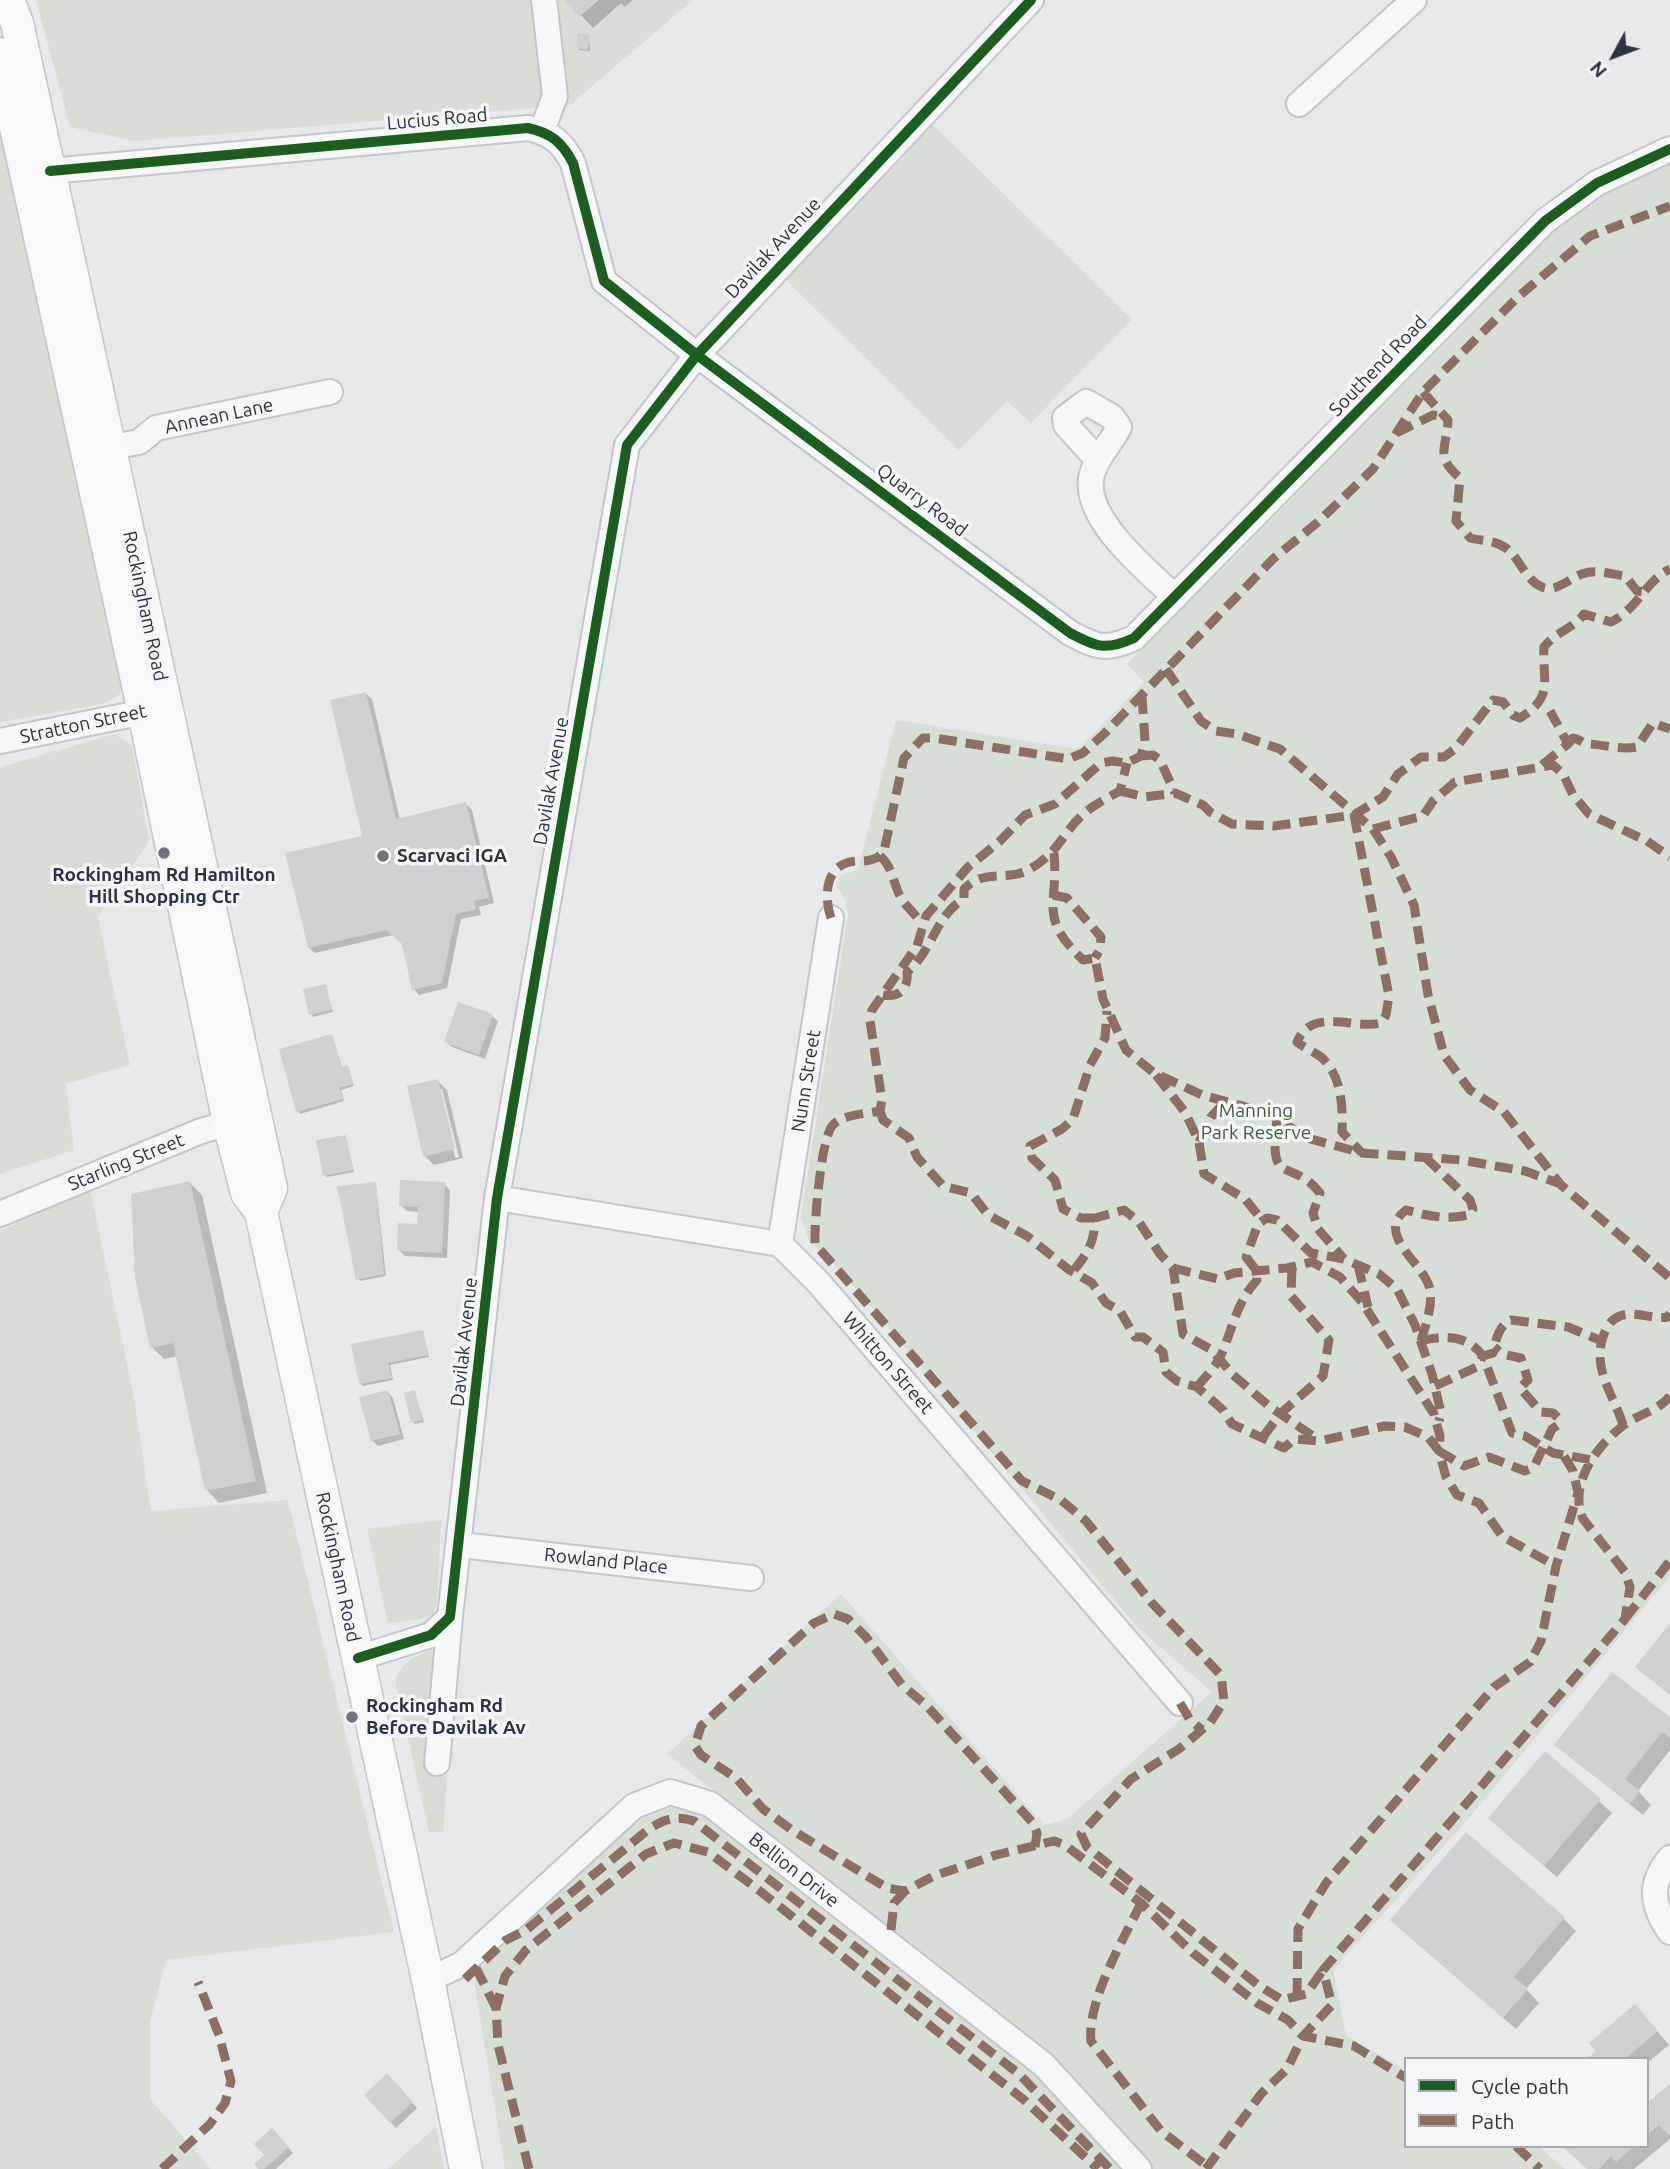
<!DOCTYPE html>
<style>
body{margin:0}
#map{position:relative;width:1670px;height:2169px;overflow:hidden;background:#e6e8ea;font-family:Ubuntu,sans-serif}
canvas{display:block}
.legend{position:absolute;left:1404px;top:2057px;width:245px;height:91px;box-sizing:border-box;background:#f4f6f9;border:2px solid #a4a8b1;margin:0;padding:9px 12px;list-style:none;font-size:21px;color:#2b3445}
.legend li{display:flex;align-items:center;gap:14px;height:35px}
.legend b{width:35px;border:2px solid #a4a8b1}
.north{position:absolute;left:1579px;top:21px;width:70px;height:70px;-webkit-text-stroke:5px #f4f6f9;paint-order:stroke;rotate:229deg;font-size:19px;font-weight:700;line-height:28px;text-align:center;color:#2b3445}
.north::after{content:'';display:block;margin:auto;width:24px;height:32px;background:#2b3445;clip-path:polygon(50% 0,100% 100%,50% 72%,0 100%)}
</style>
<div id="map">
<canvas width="1670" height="2169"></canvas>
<ul class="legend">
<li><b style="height:9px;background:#1b5e20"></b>Cycle path</li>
<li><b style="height:9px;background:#8d6e63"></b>Path</li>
</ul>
<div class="north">N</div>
</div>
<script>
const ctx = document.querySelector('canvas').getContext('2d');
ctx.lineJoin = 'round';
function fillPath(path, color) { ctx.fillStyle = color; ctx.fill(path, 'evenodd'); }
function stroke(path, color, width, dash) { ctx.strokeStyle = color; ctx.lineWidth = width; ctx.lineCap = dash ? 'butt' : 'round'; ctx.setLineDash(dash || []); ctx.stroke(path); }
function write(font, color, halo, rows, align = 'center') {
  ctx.font = font + ' Ubuntu,sans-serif'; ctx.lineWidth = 7; ctx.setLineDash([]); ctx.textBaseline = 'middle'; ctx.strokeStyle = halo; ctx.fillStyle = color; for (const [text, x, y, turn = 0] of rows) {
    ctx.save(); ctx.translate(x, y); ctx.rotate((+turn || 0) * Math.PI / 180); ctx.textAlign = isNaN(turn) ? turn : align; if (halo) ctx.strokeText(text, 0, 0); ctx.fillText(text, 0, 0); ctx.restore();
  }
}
fillPath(new Path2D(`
 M36 0H693L570 105 134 141 70 127Z
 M0 121 128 682 118 696 102 704 0 722Z
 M933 125 1132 319 1031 423 1007 401 959 450 784 278Z
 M1670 161V1576L1468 1819 1333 1970 1346 2036 1406 2070V2146H1538L1565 2169H505L474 1981 481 1968 513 1931 618 1835 638 1820 669 1807 683 1806 699 1811 773 1866 855 1902 667 1754 841 1594 1044 1825 1067 1819 1212 1692 1137 1627 842 1272 809 1241 801 1217 848 915 844 897 836 887 841 875 858 870 896 720 1078 749 1144 682 1127 664 1236 556 1554 227 1599 190Z
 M115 734 132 746 149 841 98 917 130 1065 66 1084 74 1150 0 1174V767Z
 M90 1189 134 1397 151 1511 288 1500 394 1932 166 1960 150 2022V2099L211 2169H0V1231Z
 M441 1520 437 1604 433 1614 421 1619 388 1623 367 1529Z
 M438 1648 448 1767 443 1832H429L395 1681C403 1659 417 1655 438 1648Z
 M436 2127 444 2169H388Z`), '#d6ded6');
fillPath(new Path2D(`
 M567 0H633L625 7 621 3 593 28Z
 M589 37 590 51 580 50 578 47Z
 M366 694 372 699 400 820 466 804 472 810 494 903 479 907 481 915 461 919 447 988 419 995 414 989 403 944 393 935 315 953 309 948 364 837Z
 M325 986 333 1012 313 1017 311 1014Z
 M492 1016 498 1021 485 1059 452 1047 446 1042Z
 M332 1036 343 1069 349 1070 354 1086 341 1090 344 1101 300 1114 298 1111Z
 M438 1081 447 1090 463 1158 434 1165 425 1156ZM439 1089H442L459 1157 455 1158Z
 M345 1136 354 1172 327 1177 325 1175Z
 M190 1183 202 1195 267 1493 219 1503 207 1490 178 1356 164 1359 152 1347Z
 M376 1184 386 1276 360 1281 358 1279Z
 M444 1184 450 1190 447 1258 405 1256 399 1250 419 1226 420 1212 407 1211 401 1205Z
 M423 1332 429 1357 390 1365 393 1380 363 1386 360 1383Z
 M388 1392 393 1398 404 1439 378 1446 372 1440Z
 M414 1392 424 1422 415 1424 413 1422Z
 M1670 1719V1750L1638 1791 1651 1805 1643 1815 1557 1745Z
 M1545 1753 1612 1813 1557 1877 1502 1830Z
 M1564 1919 1576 1931 1526 1989 1539 2003 1516 2029 1405 1933Z
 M1647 2019 1669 2045 1647 2063V2059H1590Z
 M387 2076 417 2108 396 2128 366 2095Z
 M1670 2087V2139L1634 2169H1588L1563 2146H1647V2106Z
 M272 2131 293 2153 276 2169H260Z`), '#0003');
fillPath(new Path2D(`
 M564 0H599L579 17Z
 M578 33 590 35 588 50 576 48Z
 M366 692 396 819 466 802 489 898 474 901 476 909 456 914 442 983 412 990 402 944 386 930 308 948 285 853 362 836 330 700Z
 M326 984 332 1010 309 1015 303 989Z
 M458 1002 493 1014 479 1055 444 1042Z
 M332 1034 342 1067 348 1065 353 1084 339 1088 343 1099 296 1112 279 1049Z
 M438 1079 455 1149 423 1157 407 1086Z
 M346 1135 353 1170 323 1176 316 1140Z
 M400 1180 445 1182 442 1253 397 1251 398 1223 417 1224 418 1207 399 1206Z
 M190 1181 256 1481 205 1491 173 1343 150 1348 135 1278 131 1194Z
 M376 1182 384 1274 356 1280 337 1186Z
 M423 1330 428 1355 388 1363 392 1378 359 1384 351 1344Z
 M388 1390 400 1434 371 1441 359 1397Z
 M415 1390 422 1420 411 1423 404 1393Z
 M1670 1623V1695L1635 1667Z
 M1612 1672 1670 1717V1738L1662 1732 1625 1779 1640 1791 1630 1804 1554 1745Z
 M1545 1751 1601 1799 1544 1866 1488 1818Z
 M1466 1832 1565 1917 1514 1977 1528 1989 1503 2018 1390 1920Z
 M1635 2004 1658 2031 1625 2059H1587L1596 2051 1589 2043Z
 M387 2073 413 2102 390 2123 364 2095Z
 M1670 2084V2134L1668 2135 1659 2125 1647 2135V2103Z
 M272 2128 289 2147 264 2169H258L254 2164 264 2155 254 2144Z
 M1562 2146H1634L1616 2162 1611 2156 1599 2169H1587Z`), '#ced0d3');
const minor = new Path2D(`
 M1299 104 1414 0
 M542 131 555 96 544 0
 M50 171 528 128C551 133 562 142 573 163L604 281 697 355 1070 633C1096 647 1106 651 1134 638L1545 221 1597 183 1670 149
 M112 447 139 442 156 428 330 392
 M1097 459 1066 425 1065 418 1086 402 1112 417 1119 427C1111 444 1097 456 1092 474 1080 517 1148 571 1175 597
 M0 741 159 709
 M497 1198 780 1244 818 1282 1180 1703
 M0 1214 201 1131 244 1119
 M780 1244 831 918
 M461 1545 751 1578
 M358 1658 431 1635 450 1617 497 1198 627 445 697 355 1031 0
 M437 1763 450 1617
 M1670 1858C1649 1883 1651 1905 1670 1932
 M428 1980 462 1964 634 1806 670 1792 710 1804 1044 2065 1139 2169`);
const major = new Path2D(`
 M8 0 17 23 271 1188 261 1212
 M0 54 144 712 229 1123 247 1193 261 1212 428 1980 466 2169`);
stroke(minor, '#c4c6c8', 28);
stroke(major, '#c2c5c8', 35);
stroke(minor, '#f5f6f7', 24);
stroke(major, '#f8f8f8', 32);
stroke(new Path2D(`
 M1423 392 1448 420C1447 448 1434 456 1460 478L1456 521 1470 538C1482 541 1495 540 1506 548 1520 558 1525 580 1542 587 1556 593 1570 578 1582 574 1596 569 1611 574 1625 576L1637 591 1646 592
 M1396 433 1433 415 1444 417
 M1166 669 1201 721 1216 731 1237 734 1280 749 1373 829 1391 857 1414 905 1428 995 1444 1055 1470 1090 1504 1112 1561 1185 1670 1278
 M1142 696 1145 741 1141 756 1127 763 1112 761 1101 763 1055 804 1025 815 999 842 968 867 926 916 917 946 872 1010 870 1021 882 1100 880 1111C866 1114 843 1114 833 1125 821 1136 814 1226 815 1244L1022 1481 1061 1500 1086 1521 1151 1602 1221 1675 1224 1701 1210 1723 1179 1749 1131 1779 1081 1834 1087 1847 1258 1985 1282 2000 1306 1994 1323 1970
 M1568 744 1573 738C1580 739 1583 744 1589 744 1605 745 1622 750 1637 747L1653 723 1670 729
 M1141 756 1153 755 1160 760 1175 793
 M1542 765 1568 744 1550 711
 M1120 791 1145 797 1175 793 1203 805 1210 812 1232 824 1274 826 1354 815 1383 797 1398 774 1421 757H1444L1456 748 1493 700 1503 702 1513 715 1520 718C1555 696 1542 682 1544 647 1555 632 1573 629 1584 614L1611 622C1638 609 1646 580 1670 569
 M1354 815 1389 996 1386 1015 1381 1023C1354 1030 1312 1006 1297 1042 1304 1048 1313 1051 1321 1057 1342 1075 1343 1107 1342 1132L1362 1153
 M1373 829 1423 816 1433 801 1455 782 1553 765 1563 774 1573 795 1589 814 1647 841 1670 857
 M1054 853C1059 906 1037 916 1083 960L1095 958 1103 999 1126 1050 1154 1073 1202 1095 1268 1113 1307 1138 1362 1153 1461 1160 1525 1171 1558 1183
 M880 856C893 867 893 884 901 898 906 906 913 912 919 920H924
 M1053 895 1067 898 1101 937 1100 949 1095 958
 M831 918C825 901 824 873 844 864 859 857 872 867 884 851L904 758 923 738H934L1068 759 1083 753 1105 733 1273 559 1318 522 1373 469 1423 392 1519 296 1590 236 1670 206
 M883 995C899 998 909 989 907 972 933 951 936 914 964 899V889C984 868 1008 882 1030 869 1061 851 1064 829 1087 811 1097 803 1109 797 1120 791L1127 763
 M1156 1075 1185 1112 1199 1142 1204 1174 1245 1199 1263 1221
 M880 1111 883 1120 909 1138 917 1157 943 1186 971 1193 988 1215 1027 1236 1068 1269 1092 1283 1106 1303 1120 1311 1135 1337H1143L1163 1352 1166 1372 1177 1381 1197 1387 1223 1410 1232 1424 1284 1448 1294 1439 1320 1441 1385 1426 1405 1427 1428 1437 1439 1451 1446 1477 1457 1495 1479 1503 1502 1536 1556 1566
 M1277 1119C1268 1191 1290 1155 1320 1193L1313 1213 1318 1229 1344 1259
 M1199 1142 1211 1117 1225 1102
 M1095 1218H1081L1063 1209 1055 1180 1032 1158 1030 1146 1062 1129 1073 1119 1090 1065 1105 1038 1107 1011
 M1358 1265 1368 1307
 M1173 1268 1218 1279 1234 1273 1287 1268 1312 1262 1340 1277 1362 1302 1434 1414 1440 1436 1439 1451 1464 1466 1489 1457 1525 1471 1534 1467 1552 1429 1559 1424 1558 1418 1553 1413 1541 1412 1520 1388 1528 1380 1521 1358 1502 1354 1494 1347
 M1074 1270C1088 1253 1095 1241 1095 1218L1124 1210 1139 1222 1160 1254 1173 1268 1183 1334 1212 1350 1232 1374 1270 1407 1316 1438
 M1421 1341C1426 1324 1434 1303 1429 1286 1422 1263 1375 1233 1406 1210 1428 1216 1446 1220 1469 1215L1473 1209 1470 1200 1426 1158
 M1421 1341C1444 1335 1468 1335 1483 1356L1512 1433 1525 1436 1553 1453 1592 1460
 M1435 1386 1477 1367 1483 1356 1493 1353C1496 1340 1498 1326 1511 1320L1568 1327 1602 1341
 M1197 1387C1205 1377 1216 1367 1221 1355 1233 1328 1236 1303 1257 1280L1256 1270 1246 1257 1258 1224 1267 1218 1277 1220 1311 1253 1344 1259 1379 1274 1397 1289 1415 1325 1432 1374 1441 1413 1439 1421
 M1623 1425C1614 1395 1592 1370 1603 1337 1606 1328 1610 1320 1620 1316 1636 1310 1652 1320 1668 1317L1670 1313
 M1263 1437 1280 1414 1323 1376 1329 1340 1291 1296 1292 1267
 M1625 1619 1670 1561
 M1180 1703 1190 1720 1202 1730
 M1035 1847 1037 1833 1033 1823 926 1705 902 1685 866 1637 848 1619 834 1614 814 1623 701 1726 695 1746 701 1755 736 1778 763 1809 792 1830 887 1888 905 1891 934 1876 996 1855 1054 1841 1065 1845 1141 1903 1193 1953 1257 2003 1288 2020 1303 2036 1354 2046 1406 2078
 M1141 1903C1123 1941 1087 2000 1091 2041L1161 2131 1211 2169
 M891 1930 894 1903 905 1891
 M476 1968 496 2008
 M465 1979 506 1940 526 1930 649 1829C665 1819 676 1815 694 1821L1019 2074 1110 2169
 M1297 1996 1298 1929 1326 1883 1494 1687 1530 1662 1541 1641 1556 1566 1578 1493 1573 1471 1564 1456
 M1516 2146 1540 2169
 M162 2169 210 2124 225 2103 231 2081 219 2035 198 1982
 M529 2169 498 2045 496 2008 505 1976 526 1950 646 1854 674 1843 708 1852 756 1888 1023 2099 1098 2169
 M1206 2169 1261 2094 1287 2069 1303 2036 1332 2005 1323 1970 1625 1619 1630 1587 1625 1572 1583 1519C1568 1484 1597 1445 1624 1425 1640 1413 1657 1412 1670 1396`), '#8d6e63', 9, [18, 9]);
stroke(new Path2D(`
 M50 171 528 128C551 133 562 142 573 163L604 281 697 355 1070 633C1096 647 1106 651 1134 638L1545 221 1597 183 1670 149
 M358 1658 431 1635 450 1617 497 1198 627 445 697 355 1031 0`), '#1b5e20', 10);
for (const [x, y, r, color] of [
 [164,853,7,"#6c737f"],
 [383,856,7,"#6c737f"],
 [352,1717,7,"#6c737f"]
]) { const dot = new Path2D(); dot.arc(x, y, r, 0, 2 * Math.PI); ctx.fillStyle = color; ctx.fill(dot); stroke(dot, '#f4f6f9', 2.5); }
write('19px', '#2b3445', '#f4f6f9', [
 ["Lucius Road",437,119,-5],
 ["Davilak Avenue",773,248,-47],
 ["Southend Road",1378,366,-46],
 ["Annean Lane",219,416,-12],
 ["Quarry Road",922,500,37],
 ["Rockingham Road",145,606,78],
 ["Stratton Street",83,724,-12],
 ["Davilak Avenue",551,781,-80],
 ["Nunn Street",806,1081,-81],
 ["Starling Street",126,1162,-22],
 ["Davilak Avenue",464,1342,-84],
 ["Whitton Street",888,1363,49],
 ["Rowland Place",606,1561,6],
 ["Rockingham Road",338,1567,78],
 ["Bellion Drive",794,1870,38]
]);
write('bold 19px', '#2b3445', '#f4f6f9', [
 ["Scarvaci IGA",397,856],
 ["Rockingham Rd Hamilton",164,875,"center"],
 ["Hill Shopping Ctr",164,897,"center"],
 ["Rockingham Rd",366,1706],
 ["Before Davilak Av",366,1728]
], 'left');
write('19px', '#3f6138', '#f4f6f9', [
 ["Manning",1256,1111],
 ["Park Reserve",1256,1133]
]);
</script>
